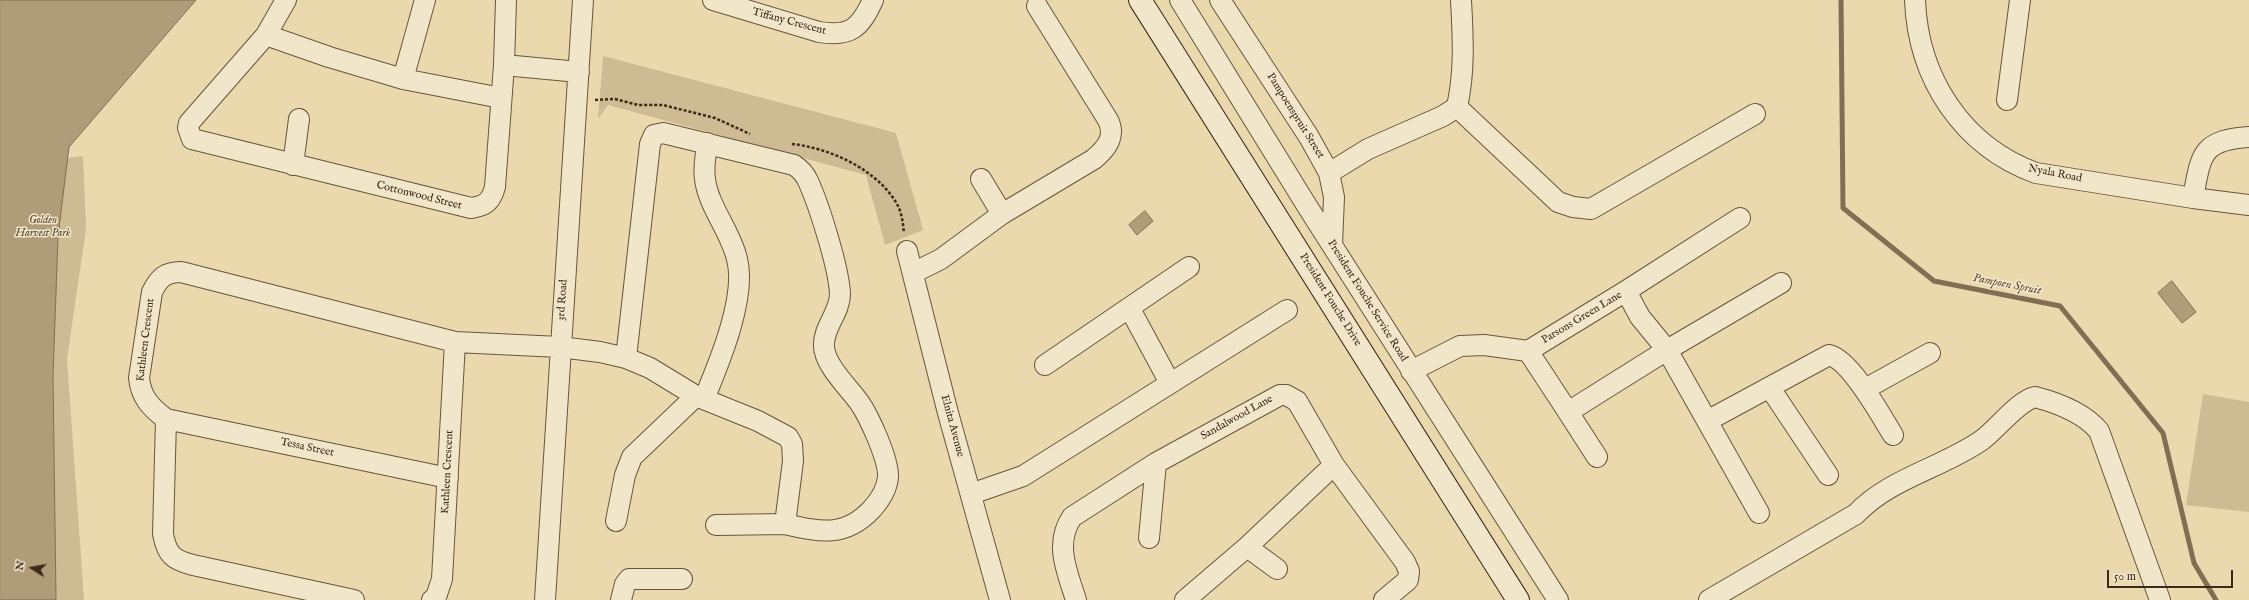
<!DOCTYPE html>
<style>
body{margin:0}
#map{position:relative;width:2249px;height:600px;overflow:hidden;background:#e9d9ac;font-family:"IM FELL English",serif}
canvas{display:block}
.north{position:absolute;left:12px;top:548px;width:40px;height:40px;-webkit-text-stroke:3px #f1e6c9;paint-order:stroke;rotate:281deg;font-size:11px;font-weight:700;line-height:16px;text-align:center;color:#3d2919}
.north::after{content:'';display:block;margin:auto;width:14px;height:18px;background:#3d2919;clip-path:polygon(50% 0,100% 100%,50% 72%,0 100%)}
.scale{position:absolute;left:2107px;top:570px;width:126px;height:18px;box-sizing:border-box;border:2px solid #3d2919;border-top:0;padding-left:5px;font-size:12px;line-height:14px;white-space:nowrap;color:#3d2919;-webkit-text-stroke:3px #f1e6c9;paint-order:stroke}
</style>
<div id="map">
<canvas width="2249" height="600"></canvas>
<div class="north">N</div>
<div class="scale">50 m</div>
</div>
<script>
const ctx = document.querySelector('canvas').getContext('2d');
ctx.lineJoin = 'round';
function fillPath(path, color) { ctx.fillStyle = color; ctx.fill(path, 'evenodd'); }
function stroke(path, color, width, dash) { ctx.strokeStyle = color; ctx.lineWidth = width; ctx.lineCap = dash ? 'butt' : 'round'; ctx.setLineDash(dash || []); ctx.stroke(path); }
function write(font, color, halo, rows, align = 'center') {
  ctx.font = font + ' "IM FELL English",serif'; ctx.lineWidth = 3; ctx.setLineDash([]); ctx.textBaseline = 'middle'; ctx.strokeStyle = halo; ctx.fillStyle = color; for (const [text, x, y, turn = 0] of rows) {
    ctx.save(); ctx.translate(x, y); ctx.rotate((+turn || 0) * Math.PI / 180); ctx.textAlign = isNaN(turn) ? turn : align; if (halo) ctx.strokeText(text, 0, 0); ctx.fillText(text, 0, 0); ctx.restore();
  }
}
fillPath(new Path2D(`
 M603 56 896 133 923 230 885 245 866 175 608 105 598 119Z
 M83 156 86 229 67 359 84 600H0V167Z
 M2203 394 2249 402V512L2186 505Z`), '#ccbb93');
const water = new Path2D(`
 M0 0H196L69 147 58 236 53 376 56 600H0Z
 M1145 211 1153 221 1137 235 1129 225Z
 M2172 281 2196 312 2182 323 2158 293Z`);
fillPath(water, '#af9d7a');
stroke(water, '#816f53', 1);
stroke(new Path2D(`
 M1841 0 1843 208 1934 281 2060 306 2163 433 2194 563 2216 600`), '#816f53', 5);
const street = new Path2D(`
 M286 0 266 35 189 123 188 128 192 139 471 208C485 206 491 202 495 187L504 65 506 0
 M425 0 403 79 501 98
 M713 0 819 32C851 37 860 28 873 0
 M1180 0 1307 206 1558 600
 M1220 0 1309 137 1329 173 1334 197 1332 245
 M1915 0C1918 78 1962 146 2036 173L2193 198 2249 205
 M266 35 329 57 403 79
 M504 65 579 72
 M2007 100 2020 0
 M1457 107 1558 202 1573 207 1591 209 1755 114
 M293 165 299 119
 M1329 173 1368 149 1443 116 1457 107C1465 71 1463 37 1461 0
 M981 179 1002 214
 M2193 198C2201 156 2200 140 2249 137
 M907 251 948 413 1000 600
 M913 273 941 259 1002 214 1094 159C1107 148 1116 136 1108 120L1037 6
 M1626 291 1640 317 1667 350 1759 513
 M1130 309 1170 383
 M1528 351 1568 412 1667 350 1781 283
 M1045 365 1189 267
 M1411 371 1460 346 1484 345 1528 351 1626 291 1740 218
 M1770 388 1828 475
 M1865 389 1930 353
 M704 399C719 363 747 297 737 259 731 232 708 206 705 179 703 167 706 155 707 143
 M1568 412 1597 457
 M166 419 163 534C167 555 173 560 193 565L354 600
 M1707 421 1829 355C1851 360 1881 416 1893 435
 M448 478 166 419C150 407 141 397 139 378L152 292C159 278 165 272 181 272L455 342 560 347 600 352 626 358 650 368 696 396 758 421 788 437 792 444 793 461 785 524C820 532 845 538 872 509 880 500 887 490 888 477 889 460 869 416 859 402 848 387 824 364 824 346 823 327 840 313 840 294 839 268 819 205 808 181 805 174 800 169 794 165L663 133 654 135 650 144 626 358
 M971 494 1023 476 1287 310
 M616 521 625 475 632 457 696 396
 M716 525 785 524
 M1149 538 1156 463
 M1247 547 1277 569
 M432 600 436 597 442 579 455 342
 M545 600 583 0
 M621 600 625 584 629 579H682
 M1076 600C1067 571 1054 544 1072 517L1156 463 1280 395H1286L1297 401 1334 465 1405 562 1409 571 1408 580 1384 600
 M1185 600 1247 547 1334 465
 M1709 600 1856 514C1890 478 1942 468 1982 440 1998 428 2018 401 2035 397 2058 403 2084 413 2099 431L2160 600`);
const secondary = new Path2D(`
 M1140 0 1518 600`);
stroke(street, '#68553e', 22);
stroke(secondary, '#3d2919', 24);
stroke(new Path2D(`
 M595 100 615 99 638 105H663L715 118 750 134
 M792 144C830 148 879 170 898 206 902 214 903 224 904 233`), '#3d2919', 2.5, [3, 2]);
stroke(street, '#f1e6c9', 20);
stroke(secondary, '#f1e6c9', 22);
write('11px', '#3d2919', '#f1e6c9', [
 ["Tiffany Crescent",789,22,15],
 ["Pampoenspruit Street",1295,116,58],
 ["Nyala Road",2055,174,11],
 ["Cottonwood Street",419,196,14],
 ["3rd Road",563,300,-86],
 ["President Fouche Drive",1330,300,58],
 ["President Fouche Service Road",1367,301,58],
 ["Parsons Green Lane",1582,318,-31],
 ["Kathleen Crescent",146,340,-83],
 ["Sandalwood Lane",1237,418,-29],
 ["Elnita Avenue",952,426,75],
 ["Tessa Street",307,448,12],
 ["Kathleen Crescent",448,472,-87]
]);
write('italic 11px', '#5a4631', '#f1e6c9', [
 ["Golden",43,221],
 ["Harvest Park",43,234]
]);
write('italic 12px', '#5f4c36', '#f1e6c9', [
 ["Pampoen Spruit",2007,285,11]
]);
</script>
